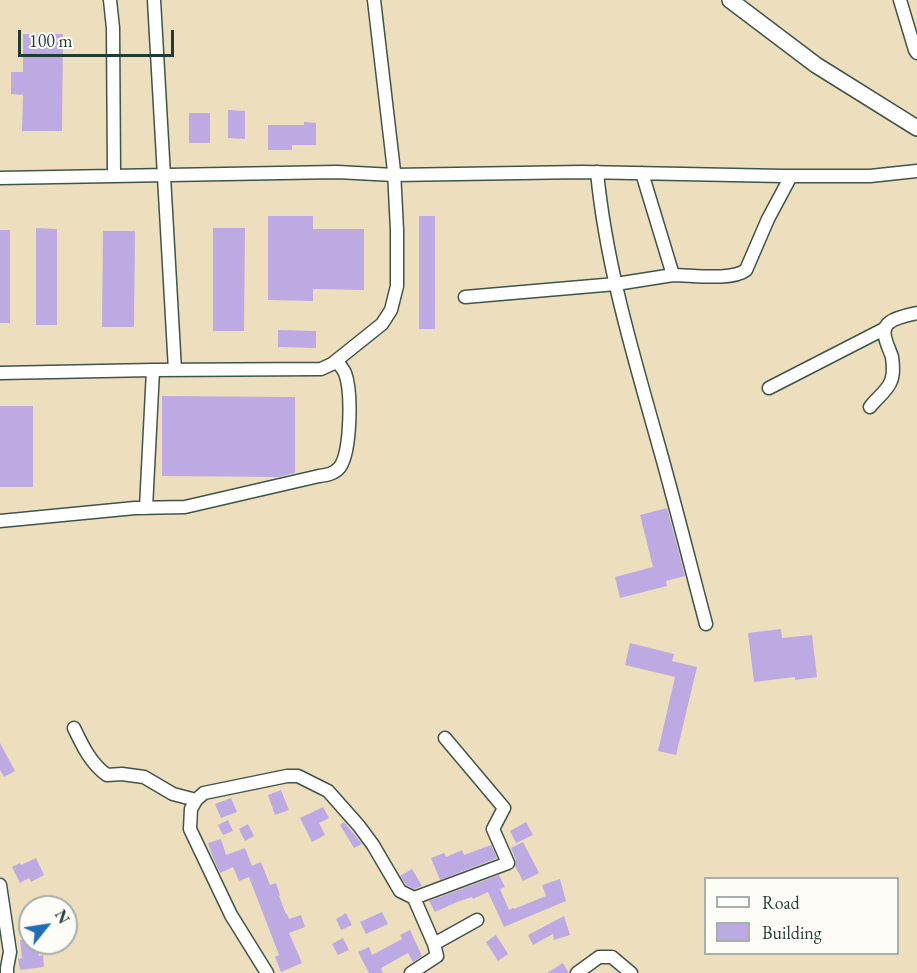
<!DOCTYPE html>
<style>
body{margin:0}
#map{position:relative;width:917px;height:973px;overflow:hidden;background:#eddfbd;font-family:"EB Garamond",serif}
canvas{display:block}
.legend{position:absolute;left:704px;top:877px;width:195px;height:78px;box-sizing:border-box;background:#fdfcf7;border:2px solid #a4b0a9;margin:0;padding:8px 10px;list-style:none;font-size:18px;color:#1f3d34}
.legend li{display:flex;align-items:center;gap:12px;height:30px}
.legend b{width:30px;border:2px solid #a4b0a9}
.north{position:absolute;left:18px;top:895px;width:60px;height:60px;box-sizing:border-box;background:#fdfcf7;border:2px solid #a4b0a9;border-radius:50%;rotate:60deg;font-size:16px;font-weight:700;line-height:24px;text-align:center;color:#1f3d34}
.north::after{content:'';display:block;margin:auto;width:21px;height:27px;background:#1f6fb2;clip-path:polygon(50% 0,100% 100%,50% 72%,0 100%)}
.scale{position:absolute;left:18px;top:30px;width:156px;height:27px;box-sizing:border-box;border:3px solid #1f3d34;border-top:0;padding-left:8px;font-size:18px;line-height:21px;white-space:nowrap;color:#1f3d34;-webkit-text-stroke:4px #fdfcf7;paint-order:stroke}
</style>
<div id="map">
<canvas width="917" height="973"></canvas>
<ul class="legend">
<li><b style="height:8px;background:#fff"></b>Road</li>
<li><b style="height:16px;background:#beaae2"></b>Building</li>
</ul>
<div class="north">N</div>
<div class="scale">100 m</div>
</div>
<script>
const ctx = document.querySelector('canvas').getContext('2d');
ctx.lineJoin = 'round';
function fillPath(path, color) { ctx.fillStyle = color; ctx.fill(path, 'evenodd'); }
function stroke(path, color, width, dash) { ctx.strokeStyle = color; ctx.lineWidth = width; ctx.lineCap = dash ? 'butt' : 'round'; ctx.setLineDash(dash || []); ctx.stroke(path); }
fillPath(new Path2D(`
 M23 34H63L62 131H22L23 95 11 94V72H23Z
 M228 110 245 111V139L228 138Z
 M189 113H210V143H189Z
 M304 122 316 123V145H292V150H268V125H304Z
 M268 216H313V229H364V290L313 289V301L268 300Z
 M419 216H435V329H419Z
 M36 228 57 229V325H36Z
 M213 228H245L244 331H213Z
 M0 230H10V323H0Z
 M103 231H135L134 327H102Z
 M278 330 316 331V348L278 347Z
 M162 396 295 397V473L278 477 162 476Z
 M0 406H33V487H0Z
 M667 508 685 576 666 581 667 586 620 598 615 577 653 567 640 515Z
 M781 629 782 638 812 635 817 677 795 680V677L754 682 748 633Z
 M630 643 674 654 672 661 697 667 676 755 658 751 675 677 625 665Z
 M0 743 15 771 4 777 0 770Z
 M281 790 289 810 275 815 268 795Z
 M231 798 237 812 221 818 215 804Z
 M323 807 329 818 319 823 325 835 312 842 300 818Z
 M228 820 233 831 223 835 218 825Z
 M344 822 362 844 354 848 340 825Z
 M526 822 533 835 516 843 510 831Z
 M248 824 254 836 245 841 239 829Z
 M221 839 226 855 245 848 252 866 261 862 270 885 276 883 280 895 279 896 286 914H287L289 919 301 915 305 927 289 933 302 963 281 972 275 957 279 955 249 877 239 881 233 867 220 873 213 858 208 843Z
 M523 842 539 873 523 881 515 866 516 860 511 848Z
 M491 845 497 858 440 880 431 858 444 853 446 857 462 850 464 855Z
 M36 858 44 875 31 882 29 878 20 883 12 867 20 863 21 865Z
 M412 869 422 886 414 889 406 885 400 876Z
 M499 875 505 887 500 889 509 910 513 908 514 909 546 896 542 885 560 879 566 901 504 927 488 892 473 899 472 897 457 902 435 912 429 901Z
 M382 912 388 924 366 934 360 922Z
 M346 913 352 925 341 930 336 919Z
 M564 916 570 935 554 940 553 934 533 945 528 935Z
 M410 930 422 956 413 962 408 953 381 968 383 973H369L358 952 369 947 372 955 402 939 400 935Z
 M496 935 508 954 498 961 486 942Z
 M343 938 349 950 338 955 332 944Z
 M20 940H30V943H38L39 956 43 955 44 967 20 970 18 959 22 958Z
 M563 963 569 973H547Z`), '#beaae2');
const minor = new Path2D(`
 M110 0 113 28 114 175
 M154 0 175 370
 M900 0 915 50 917 53
 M597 172C606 265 633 354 658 443 675 503 690 564 706 624
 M0 178 337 172 394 175 582 172 783 176H870L917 171
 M673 275C692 275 732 281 746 270L768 219 791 176
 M465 297 616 284 673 275 642 173
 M0 373 153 370 321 369 332 364 382 324 391 310 397 286V230L394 171 374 0
 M769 388 884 329
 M870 407C876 399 888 390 891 381 894 374 893 364 892 357 889 347 878 330 890 322 897 317 908 315 917 313
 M146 508 153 370
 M0 521 135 508 185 507 319 476C327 475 334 474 340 467 351 451 352 391 345 373 343 369 339 364 337 361
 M74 728C82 745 91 764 107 775L122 774 144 777 173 794 196 800
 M0 885 10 952 7 968V973
 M434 944 477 920
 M267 973 231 915 190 829 191 809 196 800 204 793 287 776H298L328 791 359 826 373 845 400 891 414 898
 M411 973 437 956 434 944 414 898 508 863 493 829 504 808 445 738
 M577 973 599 957H612L631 973`);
const tertiary = new Path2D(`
 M730 0 816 65 917 128`);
stroke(minor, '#3e5549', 15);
stroke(tertiary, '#3e5549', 18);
stroke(minor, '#fff', 12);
stroke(tertiary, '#fff', 15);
</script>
